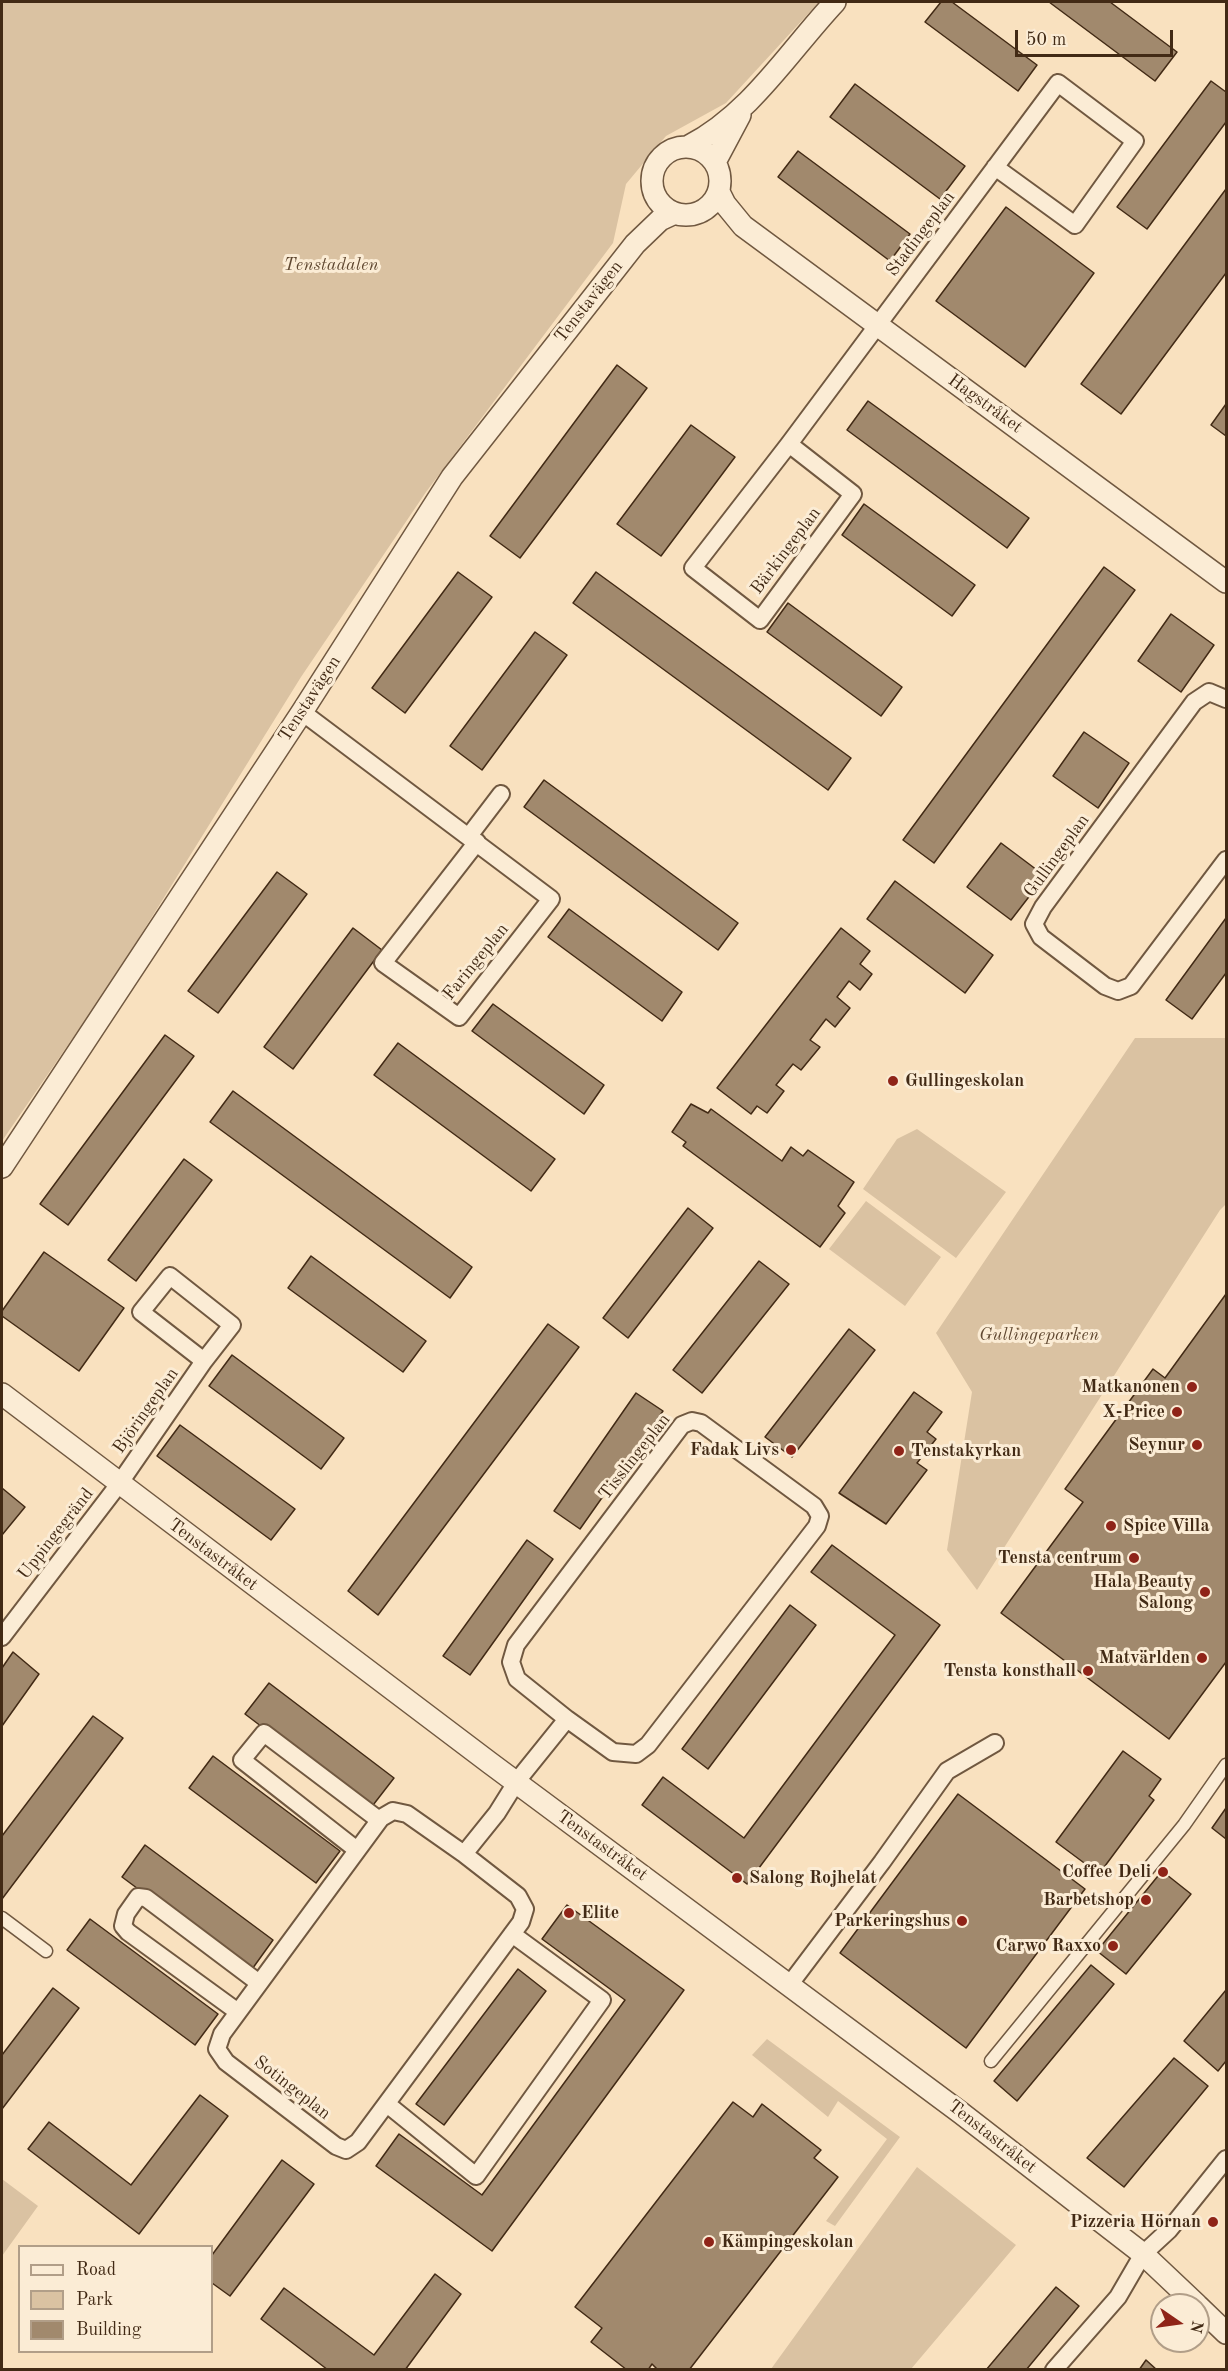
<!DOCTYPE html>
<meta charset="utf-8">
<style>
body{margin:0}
#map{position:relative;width:1228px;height:2371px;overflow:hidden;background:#f9e1bf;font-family:"Old Standard TT",serif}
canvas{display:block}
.frame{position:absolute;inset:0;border:3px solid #422a15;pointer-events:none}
.legend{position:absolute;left:18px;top:2245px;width:195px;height:108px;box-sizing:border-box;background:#fbecd5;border:2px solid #b19e88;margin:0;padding:8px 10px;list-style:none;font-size:18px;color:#422a15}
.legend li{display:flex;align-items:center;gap:12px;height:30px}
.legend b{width:30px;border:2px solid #b19e88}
.north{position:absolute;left:1150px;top:2293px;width:60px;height:60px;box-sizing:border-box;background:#fbecd5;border:2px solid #b19e88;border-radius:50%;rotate:103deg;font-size:16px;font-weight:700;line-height:24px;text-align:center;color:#422a15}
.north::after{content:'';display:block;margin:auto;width:21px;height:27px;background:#8f2418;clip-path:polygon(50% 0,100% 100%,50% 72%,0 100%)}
.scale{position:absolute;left:1015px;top:30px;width:158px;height:27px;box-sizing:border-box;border:3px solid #422a15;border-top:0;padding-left:8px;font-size:18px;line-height:21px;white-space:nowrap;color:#422a15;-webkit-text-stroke:4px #fbecd5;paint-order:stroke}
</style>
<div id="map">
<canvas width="1228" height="2371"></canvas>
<div class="frame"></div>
<ul class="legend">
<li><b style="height:8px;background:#fbecd5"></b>Road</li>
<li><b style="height:16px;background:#dac2a2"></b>Park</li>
<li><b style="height:16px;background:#a1896d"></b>Building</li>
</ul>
<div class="north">N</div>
<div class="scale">50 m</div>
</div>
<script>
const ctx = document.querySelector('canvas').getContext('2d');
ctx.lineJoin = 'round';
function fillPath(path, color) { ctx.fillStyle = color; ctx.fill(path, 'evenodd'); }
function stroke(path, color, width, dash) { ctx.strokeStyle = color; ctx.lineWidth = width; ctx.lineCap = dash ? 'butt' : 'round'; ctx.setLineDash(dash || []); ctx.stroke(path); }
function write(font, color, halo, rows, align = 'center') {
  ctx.font = font + ' "Old Standard TT",serif'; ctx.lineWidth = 6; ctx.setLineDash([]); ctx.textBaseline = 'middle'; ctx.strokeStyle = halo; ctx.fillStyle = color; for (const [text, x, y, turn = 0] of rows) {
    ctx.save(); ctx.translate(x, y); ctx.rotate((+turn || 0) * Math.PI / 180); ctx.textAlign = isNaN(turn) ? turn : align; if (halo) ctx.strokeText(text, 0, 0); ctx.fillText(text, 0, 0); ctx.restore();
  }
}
fillPath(new Path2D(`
 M2 2H819L726 103 666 136 626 184 613 243 426 492 301 677 114 978 2 1141Z
 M1135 1038H1226V1204L1220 1210 977 1590 947 1550 972 1392 936 1333Z
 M917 1129 1006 1192 956 1258 863 1189 897 1139Z
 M866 1201 941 1257 905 1306 829 1249Z
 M767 2039 900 2137 835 2226 826 2221 887 2139 838 2101 828 2117 752 2055Z
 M917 2167 1016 2245 911 2369H771Z
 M2 2179 38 2206 2 2256Z`), '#dac2a2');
const building = new Path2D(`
 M941 2H952L1037 65 1018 91 925 22Z
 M1049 2H1110L1177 52 1155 81Z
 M1211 81 1226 92V122L1147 229 1117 207Z
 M855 84 965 166 940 199 830 117Z
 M798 151 910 234 890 261 778 177Z
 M1226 189V273L1121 414 1081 384Z
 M1006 207 1094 273 1025 367 936 301Z
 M617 365 647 388 520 558 490 536Z
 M868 401 1029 518 1007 548 847 430Z
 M1226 404V436L1211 425Z
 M691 425 735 457 661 556 617 524Z
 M864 504 975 585 952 616 842 535Z
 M1104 567 1135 590 934 863 903 840Z
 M458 572 492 597 405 713 372 688Z
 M596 572 851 758 828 790 573 603Z
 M788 603 902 687 881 716 767 632Z
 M1171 614 1214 645 1181 692 1138 661Z
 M535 632 567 655 482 770 450 746Z
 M1084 732 1129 763 1098 808 1053 776Z
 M544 780 738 923 718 950 524 807Z
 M1001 843 1045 876 1011 920 967 887Z
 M277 872 307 894 218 1013 188 991Z
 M895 881 993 955 965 993 867 919Z
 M569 909 682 992 662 1021 548 937Z
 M1226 918V973L1192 1019 1166 1000Z
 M353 928 382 950 293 1069 264 1047Z
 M841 928 870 951 860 964 872 974 860 990 849 981 837 997 850 1008 835 1027 826 1019 810 1040 820 1047 801 1070 793 1064 776 1085 784 1091 767 1113 757 1106 751 1114 717 1088Z
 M493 1004 604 1085 584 1114 472 1031Z
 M165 1035 194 1056 68 1225 40 1204Z
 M398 1043 555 1159 531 1191 374 1075Z
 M233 1091 472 1267 450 1298 210 1122Z
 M691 1104 708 1113 711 1109 782 1161 791 1147 803 1156 808 1150 854 1182 838 1206 845 1213 820 1247 683 1146 686 1142 672 1132Z
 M184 1159 212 1180 136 1281 108 1260Z
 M688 1208 713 1228 628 1338 603 1318Z
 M44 1252 124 1308 79 1371 2 1316V1311Z
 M311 1256 426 1341 403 1372 288 1288Z
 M759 1261 789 1284 702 1393 673 1370Z
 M1226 1294V1662L1169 1739 1001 1613 1083 1502 1065 1489 1153 1369 1165 1378Z
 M548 1324 579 1347 378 1615 348 1591Z
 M849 1329 875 1350 792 1457 765 1437Z
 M232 1355 344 1438 321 1469 209 1386Z
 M914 1392 942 1412 927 1432 936 1439 917 1463 927 1470 886 1524 839 1493Z
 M636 1393 663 1411 580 1529 554 1511Z
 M180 1425 295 1509 271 1540 157 1456Z
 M2 1488 25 1507 2 1535Z
 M527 1540 553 1559 470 1675 443 1656Z
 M832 1545 940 1625 747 1884 642 1805 663 1777 744 1838 895 1635 811 1572Z
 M790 1605 816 1625 708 1769 682 1749Z
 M13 1652 39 1674 2 1726V1668Z
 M269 1683 394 1778 370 1809 245 1714Z
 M93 1716 123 1738 2 1899V1836Z
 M1123 1751 1161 1779 1149 1796 1154 1800 1099 1874 1056 1842Z
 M213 1756 340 1851 316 1883 189 1788Z
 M958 1794 1085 1889 966 2048 840 1953Z
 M1226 1808V1839L1212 1828Z
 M145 1845 273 1940 250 1972 122 1877Z
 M1162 1871 1191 1894 1126 1974 1097 1951Z
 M567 1905 684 1990 492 2251 376 2166 399 2134 482 2195 625 2000 542 1939Z
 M90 1919 218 2014 195 2045 67 1950Z
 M1091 1965 1114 1984 1017 2101 994 2081Z
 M518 1969 546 1991 444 2125 416 2104Z
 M53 1988 79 2008 2 2109V2055Z
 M1226 1990V2061L1218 2071 1184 2041Z
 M1174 2058 1208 2086 1124 2187 1087 2158Z
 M200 2095 228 2116 139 2234 28 2149 49 2122 131 2185Z
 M733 2102 753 2117 762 2104 821 2150 814 2158 838 2177 689 2370H658L652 2364 648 2370H627L591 2342 602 2328 575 2307Z
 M282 2160 314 2184 230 2296 212 2283V2255Z
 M435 2274 461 2294 405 2370H328L261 2319 284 2288 374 2355Z
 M1056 2287 1079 2306 1026 2370H986Z
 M1146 2360 1157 2370H1139Z`);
fillPath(building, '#a1896d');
stroke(building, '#422a15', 1.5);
const pedestrian = new Path2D(`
 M2 1918 46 1951
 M991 2061 1184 1825 1226 1765`);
const minor = new Path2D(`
 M789 444 853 494 760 620 693 568 789 444 1058 83 1135 141 1075 225 995 167
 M1226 699 1209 692 1194 702 1043 907 1034 924 1041 937 1105 986 1118 991 1131 986 1226 860
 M302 712 551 899 459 1017 383 963 477 842
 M469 836 501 794
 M2 1637 119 1484 204 1361 232 1325 170 1276 141 1312 204 1361
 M357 1850 242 1760 264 1733 379 1820
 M464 1854 407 1814 393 1811 381 1818 222 2034 217 2049 226 2062 336 2146 346 2150 358 2142 521 1922 525 1909 518 1896 464 1854 497 1813 517 1781 567 1719 517 1679 511 1662 516 1645 682 1425 692 1421 701 1423 814 1506 820 1516 817 1526 648 1745 636 1754 613 1752 567 1719
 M790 1984 882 1862 947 1771 995 1743
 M238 2012 128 1932 123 1926 126 1914 138 1897 146 1898 259 1983
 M387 2104 476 2176 602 2000 512 1934
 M1054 2370 1118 2297 1143 2254 1169 2230 1226 2159`);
const tertiary = new Path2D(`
 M689 146C751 114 789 51 835 2
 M652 181a34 34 0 1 1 68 0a34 34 0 1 1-68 0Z
 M715 162 740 115
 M719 192 725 204 743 226 1226 582
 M2 1167 302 712 452 477 635 244 660 220 675 213
 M2 1394 490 1763 961 2113 1143 2254 1197 2305
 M1198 2306 1226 2333`);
stroke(pedestrian, '#705840', 15);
stroke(minor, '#705840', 20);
stroke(tertiary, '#705840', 24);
stroke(pedestrian, '#fbecd5', 12);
stroke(minor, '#fbecd5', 16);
stroke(tertiary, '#fbecd5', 21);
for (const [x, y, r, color] of [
 [893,1081,6,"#8f2418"],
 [1192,1387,6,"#8f2418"],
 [1177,1412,6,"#8f2418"],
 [1197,1445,6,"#8f2418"],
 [791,1450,6,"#8f2418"],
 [899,1451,6,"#8f2418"],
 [1111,1526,6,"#8f2418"],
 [1134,1558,6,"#8f2418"],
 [1205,1592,6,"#8f2418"],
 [1202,1658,6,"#8f2418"],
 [1088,1671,6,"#8f2418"],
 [1163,1872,6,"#8f2418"],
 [737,1878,6,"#8f2418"],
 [1146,1900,6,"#8f2418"],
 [569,1913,6,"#8f2418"],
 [962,1921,6,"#8f2418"],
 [1113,1946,6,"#8f2418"],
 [1213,2222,6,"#8f2418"],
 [709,2242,6,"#8f2418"]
]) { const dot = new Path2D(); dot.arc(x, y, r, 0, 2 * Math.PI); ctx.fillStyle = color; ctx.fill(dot); stroke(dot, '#fbecd5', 2); }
write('18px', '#422a15', '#fbecd5', [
 ["Stadingeplan",921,234,-53],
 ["Tenstavägen",589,302,-52],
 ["Hagstråket",985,404,36],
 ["Bärkingeplan",786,551,-53],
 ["Tenstavägen",310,699,-57],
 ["Gullingeplan",1057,856,-54],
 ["Faringeplan",476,962,-51],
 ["Björingeplan",146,1411,-55],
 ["Tisslingeplan",635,1457,-52],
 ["Uppingegränd",56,1534,-52],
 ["Tenstastråket",213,1555,37],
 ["Tenstastråket",602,1846,36],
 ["Sotingeplan",292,2088,38],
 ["Tenstastråket",992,2137,38]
]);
write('italic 18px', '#604831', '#fbecd5', [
 ["Tenstadalen",331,265],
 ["Gullingeparken",1039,1335]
]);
write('bold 18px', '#422a15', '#fbecd5', [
 ["Gullingeskolan",905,1081,"left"],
 ["Matkanonen",1180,1387],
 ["X-Price",1165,1412],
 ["Seynur",1185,1445],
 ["Fadak Livs",779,1450],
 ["Tenstakyrkan",911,1451,"left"],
 ["Spice Villa",1123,1526,"left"],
 ["Tensta centrum",1122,1558],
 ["Hala Beauty",1193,1582],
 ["Salong",1193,1603],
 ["Matvärlden",1190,1658],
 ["Tensta konsthall",1076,1671],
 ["Coffee Deli",1151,1872],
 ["Salong Rojhelat",749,1878,"left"],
 ["Barbetshop",1134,1900],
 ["Elite",581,1913,"left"],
 ["Parkeringshus",950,1921],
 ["Carwo Raxxo",1101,1946],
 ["Pizzeria Hörnan",1201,2222],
 ["Kämpingeskolan",721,2242,"left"]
], 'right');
</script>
